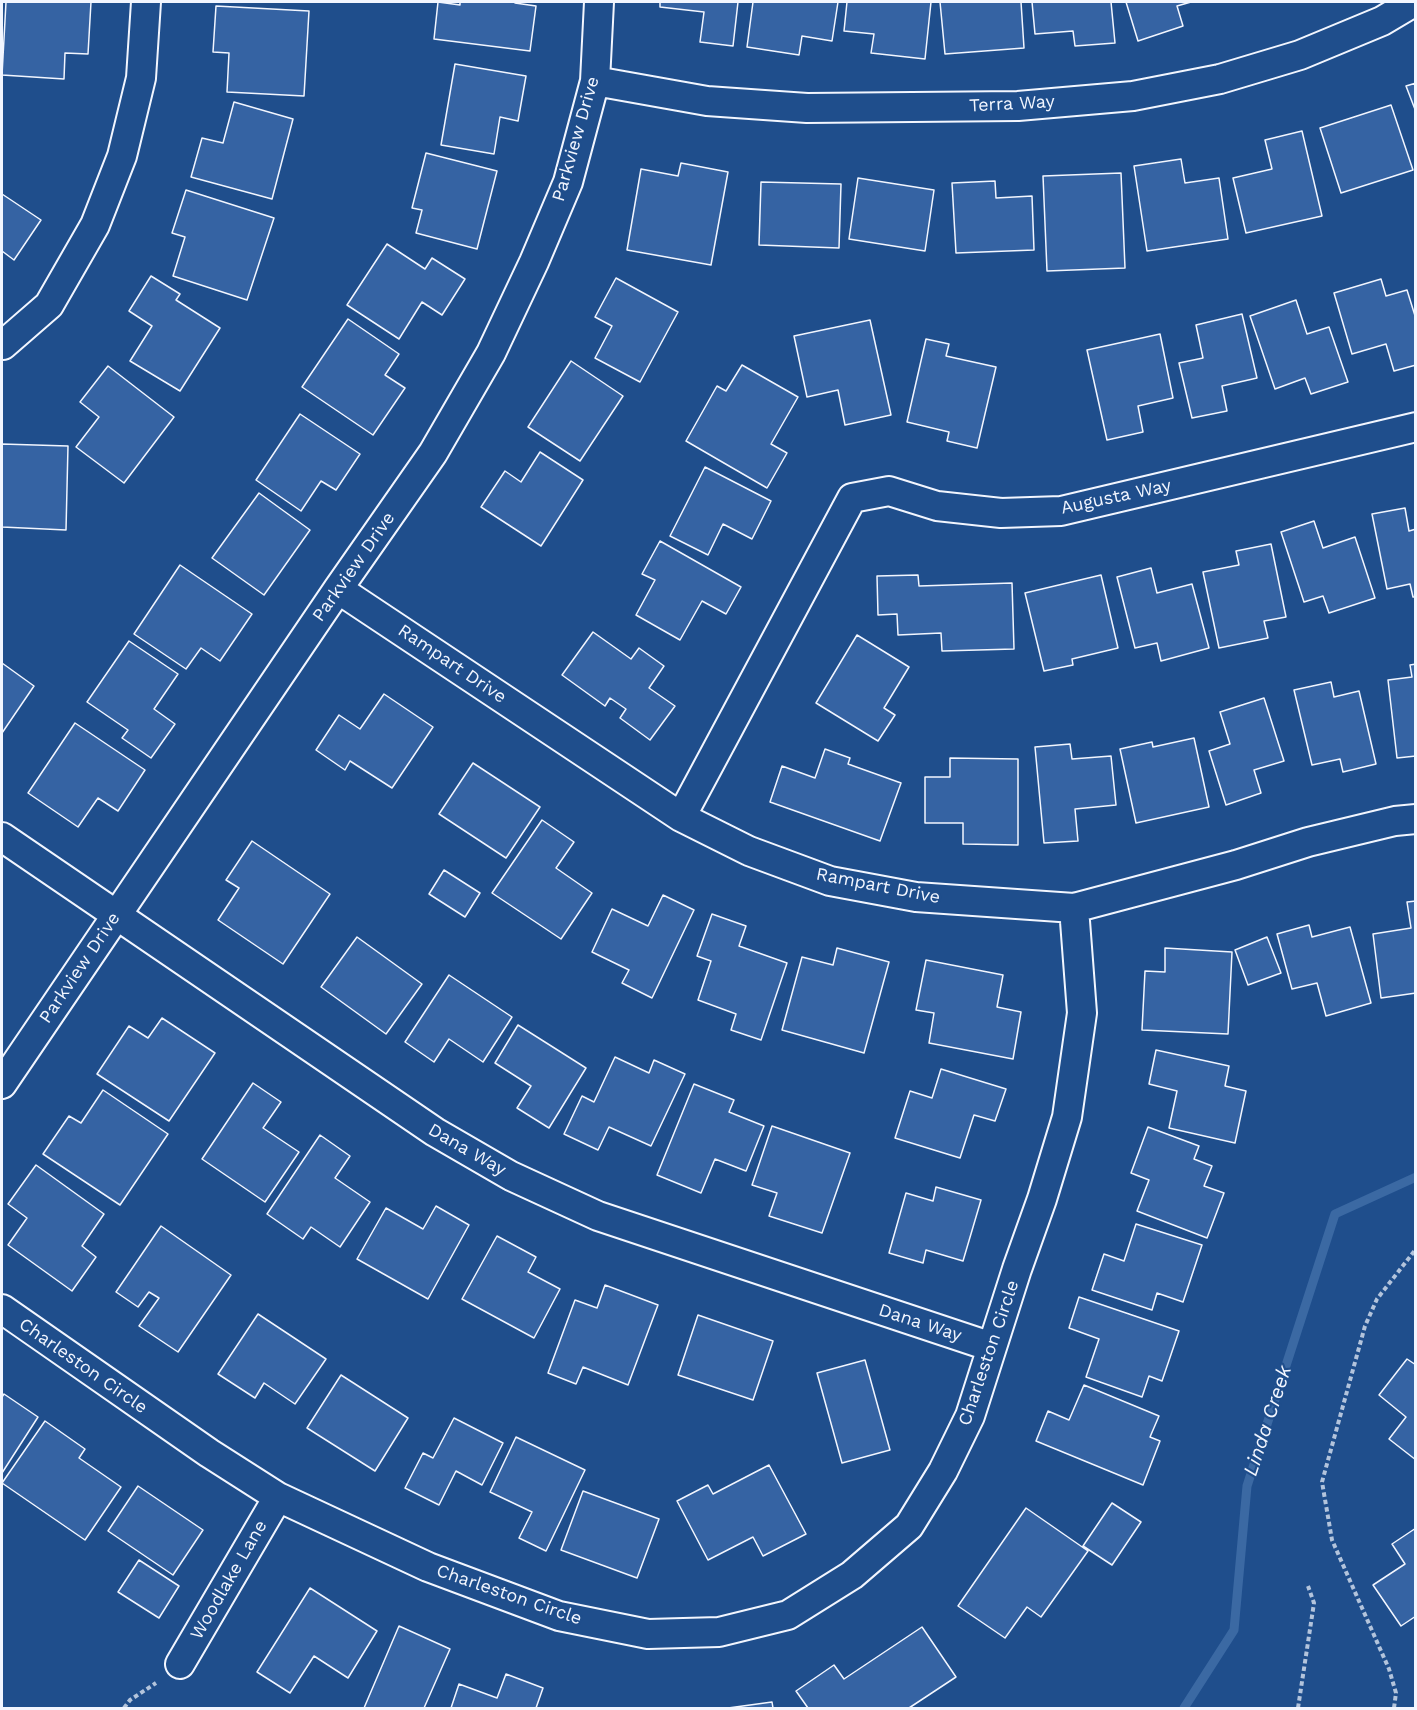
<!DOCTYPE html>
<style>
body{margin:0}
#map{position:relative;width:1417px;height:1710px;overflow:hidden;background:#1f4e8c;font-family:"Work Sans",sans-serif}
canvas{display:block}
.frame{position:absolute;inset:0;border:3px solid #f2f6ff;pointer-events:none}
</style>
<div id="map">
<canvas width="1417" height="1710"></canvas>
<div class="frame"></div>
</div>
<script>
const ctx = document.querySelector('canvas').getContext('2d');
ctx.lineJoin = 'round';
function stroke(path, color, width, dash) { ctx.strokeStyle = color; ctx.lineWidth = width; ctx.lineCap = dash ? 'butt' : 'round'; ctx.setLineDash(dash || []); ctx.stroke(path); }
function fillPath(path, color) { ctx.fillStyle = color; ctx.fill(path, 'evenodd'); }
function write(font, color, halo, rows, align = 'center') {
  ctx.font = font + ' "Work Sans",sans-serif'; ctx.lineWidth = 4.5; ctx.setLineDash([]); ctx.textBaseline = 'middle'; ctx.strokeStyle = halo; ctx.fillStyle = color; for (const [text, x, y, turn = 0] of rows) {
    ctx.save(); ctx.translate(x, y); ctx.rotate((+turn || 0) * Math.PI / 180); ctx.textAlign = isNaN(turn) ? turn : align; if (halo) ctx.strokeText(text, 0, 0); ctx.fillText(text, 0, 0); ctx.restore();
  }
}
stroke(new Path2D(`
 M1184 1708 1234 1630 1247 1486 1335 1214 1416 1177`), '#3b69a3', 9);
const building = new Path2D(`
 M6 2H91L88 54 65 53 64 79 2 75Z
 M438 2 460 5V2H515V3L536 6 530 51 434 39Z
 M660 2H738L733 46 700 42 704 12 660 7Z
 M753 2H838L832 41 802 36 799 55 747 47Z
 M847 2H931L925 59 871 53 874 34 844 31Z
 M940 2H1021L1024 48 945 54Z
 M1032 2H1111L1115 43 1075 46 1073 31 1035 34Z
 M1126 2H1191L1177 6 1183 26 1138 41Z
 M216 6 309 11 304 96 227 92 229 53 213 52Z
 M455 64 526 76 518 121 500 117 494 154 441 145Z
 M1416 83V112L1406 86Z
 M234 102 293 119 272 199 191 177 202 138 223 143Z
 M1391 105 1413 170 1341 193 1320 128Z
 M1302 131 1322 216 1246 233 1233 178 1272 169 1265 140Z
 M426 153 497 171 477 249 416 233 422 210 412 208Z
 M1181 159 1185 183 1219 178 1228 239 1147 251 1134 166Z
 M681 163 728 172 711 265 627 250 641 169 678 176Z
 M1121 173 1125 268 1047 271 1043 176Z
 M858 178 934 190 925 251 849 239Z
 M995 181 996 198 1032 196 1034 250 956 253 952 183Z
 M761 182 841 184 839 248 759 245Z
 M186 190 274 218 247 300 173 276 185 237 172 233Z
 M2 194 41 220 14 260 2 251Z
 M387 244 425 269 432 258 465 279 442 315 422 302 399 339 347 305Z
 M151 276 180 294 176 300 220 328 180 391 130 361 152 326 129 311Z
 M616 278 678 312 640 382 595 358 612 326 595 317Z
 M1381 279 1386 296 1407 290 1416 319V365L1394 371 1386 344 1352 354 1334 293Z
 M1296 300 1307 334 1329 327 1348 382 1311 394 1305 378 1275 389 1250 316Z
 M1242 314 1257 378 1222 386 1227 411 1192 418 1179 363 1203 358 1196 325Z
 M348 319 399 354 385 375 405 388 373 435 302 387Z
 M870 320 891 415 845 425 838 390 807 397 794 336Z
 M1160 334 1173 398 1138 406 1143 432 1107 440 1087 350Z
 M926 339 949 344 946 356 996 367 977 448 947 441 949 432 907 422Z
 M571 361 623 396 580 461 528 427Z
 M742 365 798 397 771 444 787 453 767 488 686 441 717 386 726 391Z
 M108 366 174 417 124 483 76 447 99 417 80 402Z
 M300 414 360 454 336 490 321 481 301 511 256 480Z
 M2 444 68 446 66 530 2 527Z
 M540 452 583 480 541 546 481 507 505 471 521 482Z
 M705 467 771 501 752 539 723 524 708 555 670 536Z
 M259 493 310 530 264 595 212 558Z
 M1405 508 1409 531 1416 529V597H1413L1410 584 1387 589 1372 514Z
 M1314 521 1323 548 1355 537 1375 598 1329 613 1323 596 1304 602 1281 532Z
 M660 541 741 587 726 614 702 601 680 640 636 615 655 580 642 574Z
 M1271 544 1286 617 1264 621 1268 638 1219 648 1203 572 1239 565 1236 551Z
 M180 565 252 614 220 661 201 648 186 669 134 634Z
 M1151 568 1157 593 1192 584 1209 648 1161 661 1157 643 1135 648 1117 577Z
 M918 575 919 586 1012 583 1014 649 942 651 941 633 898 635 897 614 878 615 877 576Z
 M1101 575 1118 648 1072 659 1073 665 1044 671 1025 593Z
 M593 632 631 659 639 648 664 666 649 688 675 706 650 740 620 718 626 709 610 698 605 706 562 675Z
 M857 635 909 667 884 708 895 715 878 741 816 703Z
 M129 641 178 674 154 709 175 724 151 758 122 738 128 730 87 702Z
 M2 663 34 686 2 733Z
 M1416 664V756L1397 758 1388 680 1412 677 1410 665Z
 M1331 682 1334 697 1359 691 1376 764 1343 772 1340 759 1312 765 1294 690Z
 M384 694 433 727 392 788 350 761 345 770 316 750 339 715 360 729Z
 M1264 698 1284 761 1254 770 1261 793 1226 805 1209 751 1230 744 1220 712Z
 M75 723 145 770 118 811 98 798 78 827 28 793Z
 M1194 738 1209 807 1136 823 1120 749 1152 742 1153 747Z
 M1070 744 1072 759 1111 756 1116 805 1075 809 1078 841 1044 843 1035 747Z
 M825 749 850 758 848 764 901 783 880 841 770 802 782 766 815 778Z
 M950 758 1018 759V845L963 844V823H925V777H950Z
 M473 763 540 807 506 858 439 814Z
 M542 820 574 842 556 868 592 893 561 939 492 893Z
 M252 841 330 894 283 964 218 920 239 888 226 880Z
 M444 870 480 893 465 917 429 894Z
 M663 895 694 910 652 998 622 983 629 970 592 952 612 909 648 926Z
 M1416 901V993L1381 998 1373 934 1411 928 1407 902Z
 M712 914 746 926 739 946 787 963 761 1040 731 1030 736 1014 698 1000 711 961 697 956Z
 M1309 925 1312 937 1350 927 1371 1003 1326 1016 1317 983 1292 989 1277 934Z
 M357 937 422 984 386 1034 321 987Z
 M1267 937 1281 973 1248 985 1235 950Z
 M837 948 889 962 864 1053 782 1030 802 957 833 965Z
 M1165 948 1232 952 1228 1034 1142 1030 1145 971 1165 972Z
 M926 960 1003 975 997 1007 1021 1012 1013 1059 929 1043 934 1013 916 1010Z
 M449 975 512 1017 483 1062 449 1039 434 1062 405 1042Z
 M162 1018 215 1053 169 1121 97 1074 129 1026 148 1038Z
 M518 1025 586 1068 549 1128 517 1108 531 1086 495 1063Z
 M1156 1050 1229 1066 1225 1086 1246 1091 1235 1143 1169 1128 1177 1091 1149 1084Z
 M615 1057 649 1073 654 1060 685 1074 651 1146 609 1127 598 1150 564 1134 582 1096 594 1102Z
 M941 1069 1006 1089 995 1121 974 1115 960 1158 895 1138 910 1091 932 1098Z
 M253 1083 281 1102 263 1128 299 1152 265 1202 202 1159Z
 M694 1084 734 1100 729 1112 764 1126 746 1171 715 1159 701 1193 657 1175Z
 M103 1090 168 1134 120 1205 43 1154 69 1116 81 1123Z
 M772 1126 850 1153 822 1233 769 1216 777 1193 752 1185Z
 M1148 1127 1199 1146 1194 1159 1212 1166 1204 1186 1224 1193 1207 1238 1137 1211 1149 1180 1131 1173Z
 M320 1135 350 1156 335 1178 370 1202 340 1247 311 1227 303 1239 267 1214Z
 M36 1165 104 1214 82 1246 96 1257 72 1291 8 1245 27 1218 8 1204Z
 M936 1187 981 1200 963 1261 926 1250 923 1263 889 1253 906 1193 933 1201Z
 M436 1206 469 1225 428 1299 357 1259 386 1208 423 1229Z
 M1136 1224 1202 1245 1183 1302 1157 1293 1152 1310 1092 1290 1104 1254 1124 1261Z
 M161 1226 231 1275 178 1352 139 1326 159 1298 149 1292 138 1307 116 1292Z
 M497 1236 536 1257 528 1272 560 1289 534 1338 462 1299Z
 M605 1285 658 1305 628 1385 583 1367 576 1384 548 1373 575 1300 597 1308Z
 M1079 1297 1179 1331 1162 1381 1149 1376 1142 1397 1086 1377 1099 1339 1069 1328Z
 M258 1314 326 1359 295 1404 264 1383 255 1398 218 1374Z
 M698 1315 773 1341 753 1400 678 1375Z
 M1407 1359 1416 1365V1460L1389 1439 1406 1417 1379 1395Z
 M865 1360 890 1450 842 1463 817 1373Z
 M341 1375 408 1418 375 1471 307 1428Z
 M1084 1385 1159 1416 1150 1437 1160 1441 1143 1485 1036 1441 1048 1411 1069 1420Z
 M4 1394 38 1417 2 1473V1397Z
 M454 1418 503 1443 482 1485 456 1471 439 1505 405 1488 423 1453 433 1458Z
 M45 1421 85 1449 79 1458 121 1487 85 1540 2 1483Z
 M516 1437 585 1470 546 1551 519 1538 532 1512 490 1492Z
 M769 1465 806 1534 763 1556 753 1537 708 1560 677 1501 708 1485 713 1494Z
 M138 1486 203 1530 173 1575 108 1531Z
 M583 1491 659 1519 637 1578 561 1550Z
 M1112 1503 1141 1522 1112 1565 1083 1546Z
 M1026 1508 1088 1551 1041 1617 1027 1607 1005 1638 958 1606Z
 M1416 1528V1616L1401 1626 1373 1585 1405 1564 1392 1544Z
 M139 1560 179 1586 159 1618 118 1592Z
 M310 1588 377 1631 348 1678 314 1656 290 1693 257 1672Z
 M399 1626 450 1649 424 1708H364Z
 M922 1627 956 1677 909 1708H808L796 1691 834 1665 844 1679Z
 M506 1674 543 1688 536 1708H451L459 1684 497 1698Z
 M772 1702 773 1708H728Z`);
fillPath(building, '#3563a3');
stroke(building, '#f2f6ff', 1.5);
const street = new Path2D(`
 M595 81 707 101 807 108 1018 106 1133 96 1220 79 1300 55 1382 21 1414 2
 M2 344 3 345 49 305 95 225 122 156 141 78 146 2
 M338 589 681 817 749 851 830 881 916 897 1074 908 1236 865 1308 842 1395 821 1416 819
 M681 817 852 498 889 491 937 506 1001 513 1061 511 1416 427
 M2 837 435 1132 511 1176 598 1216 992 1347
 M2 1084 338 589 433 453 491 353 534 262 568 182 595 81 599 2
 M2 1309 209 1453 278 1497 428 1567 559 1616 648 1634 719 1632 788 1615 852 1575 909 1526 943 1471 970 1416 1017 1269 1042 1199 1067 1117 1082 1013 1074 908
 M180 1664 278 1497`);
stroke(street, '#f2f6ff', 32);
stroke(new Path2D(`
 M124 1708 130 1700 156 1683
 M1298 1708 1314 1603 1308 1586
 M1394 1708 1396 1693 1389 1669 1332 1540 1322 1482 1365 1326 1377 1299 1416 1249`), '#b3c4dc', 4, [4.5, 3]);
stroke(street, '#1f4e8c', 28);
write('18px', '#f2f6ff', '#1f4e8c', [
 ["Terra Way",1012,104,-3],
 ["Parkview Drive",576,139,-74],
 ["Augusta Way",1116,497,-12],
 ["Parkview Drive",354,567,-55],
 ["Rampart Drive",452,664,34],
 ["Rampart Drive",878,886,11],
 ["Parkview Drive",80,968,-56],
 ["Dana Way",467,1150,30],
 ["Dana Way",920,1323,18],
 ["Charleston Circle",989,1353,-71],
 ["Charleston Circle",83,1366,35],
 ["Woodlake Lane",229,1580,-60],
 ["Charleston Circle",509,1595,19]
]);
write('italic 20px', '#f2f6ff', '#1f4e8c', [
 ["Linda Creek",1268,1421,-72]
]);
</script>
